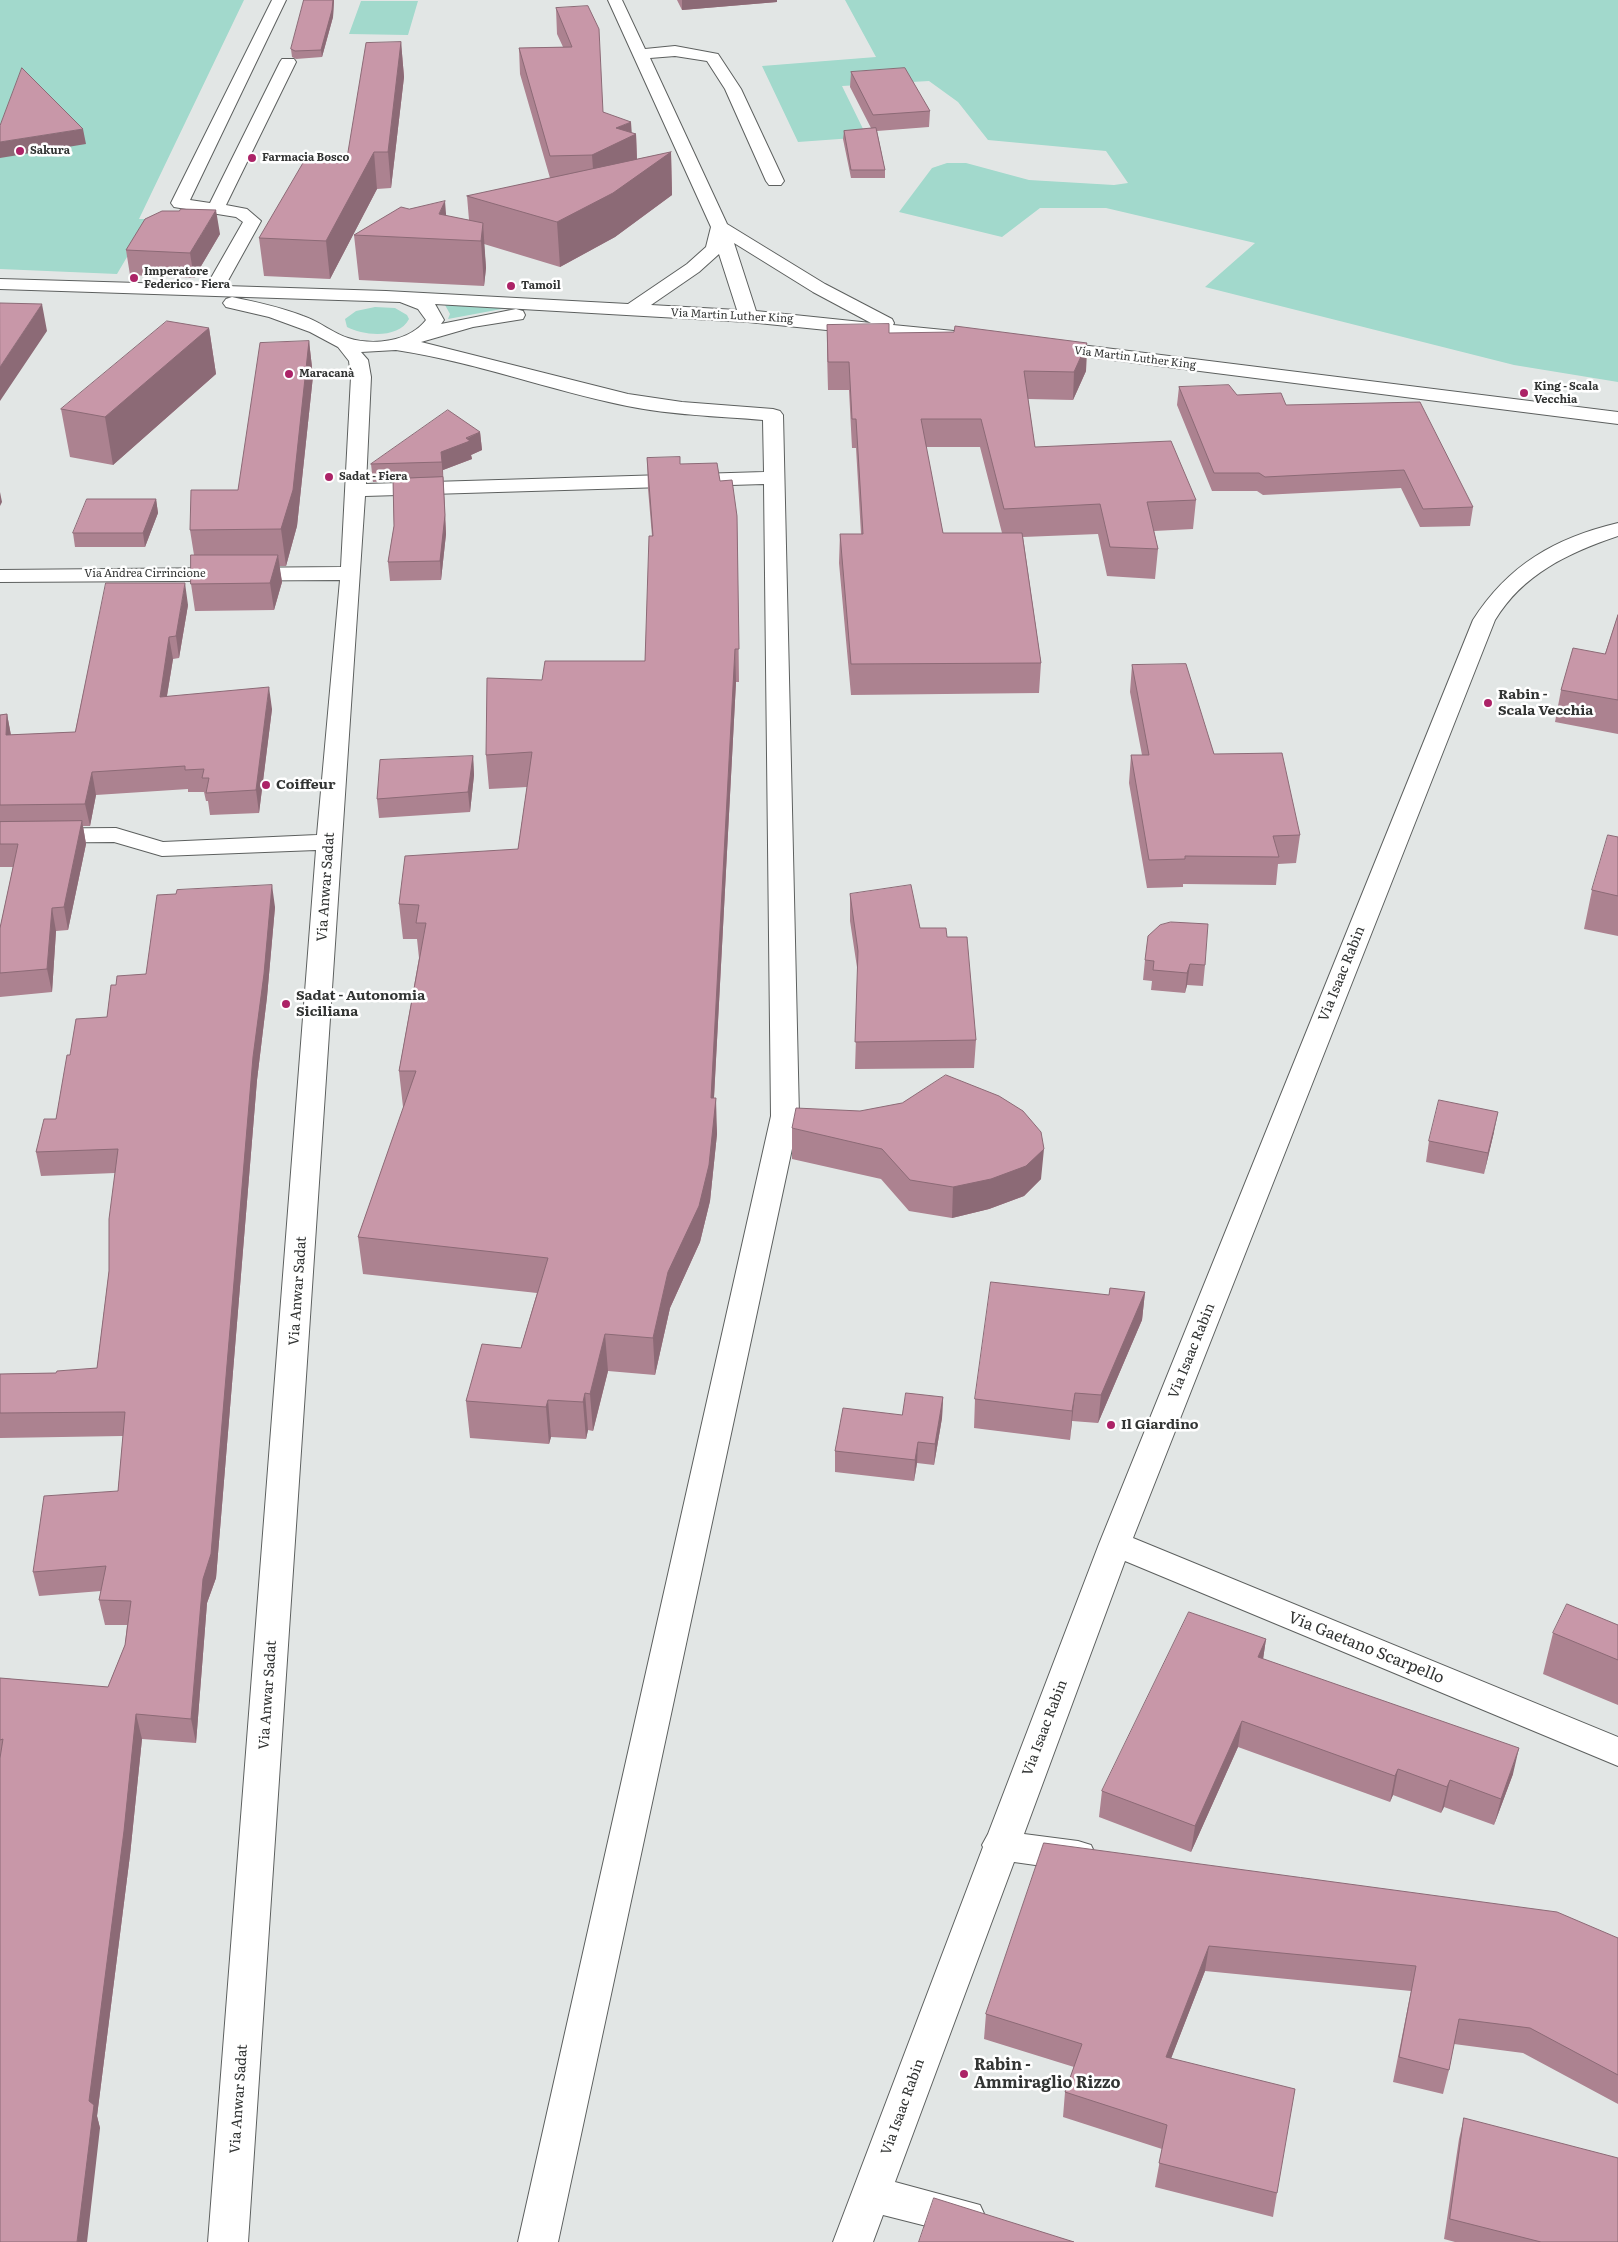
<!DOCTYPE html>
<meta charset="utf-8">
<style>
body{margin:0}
canvas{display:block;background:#e2e6e5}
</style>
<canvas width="1618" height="2242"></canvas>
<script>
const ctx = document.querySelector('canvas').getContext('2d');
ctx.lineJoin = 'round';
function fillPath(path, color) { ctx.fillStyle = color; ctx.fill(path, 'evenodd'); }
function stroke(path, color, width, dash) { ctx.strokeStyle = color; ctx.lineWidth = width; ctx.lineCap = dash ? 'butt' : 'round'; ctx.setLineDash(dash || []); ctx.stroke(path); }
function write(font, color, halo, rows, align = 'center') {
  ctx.font = font + ' Literata,serif'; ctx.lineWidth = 5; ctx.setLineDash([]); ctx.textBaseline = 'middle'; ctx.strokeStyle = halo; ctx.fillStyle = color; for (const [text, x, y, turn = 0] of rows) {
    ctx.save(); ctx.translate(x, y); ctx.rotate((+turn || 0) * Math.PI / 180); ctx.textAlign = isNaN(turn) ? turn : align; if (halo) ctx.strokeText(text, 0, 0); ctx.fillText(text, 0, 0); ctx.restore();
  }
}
fillPath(new Path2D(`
 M0 0H244L139 219H154L140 257H127L117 274 0 269Z
 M845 0H1618V382L1514 365 1205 287 1255 243 1106 208H1040L1002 237 899 212 932 168 947 163H966L1029 180 1114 185 1128 183 1106 151 988 140 958 102 929 81 842 86 867 137 798 142 762 66 876 57Z
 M361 1H418L408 35 349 34Z
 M445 305 507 308 448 319 450 314Z
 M375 307 395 308 407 315 409 319C399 339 364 336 347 327L345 319 356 311Z`), '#a2d9cc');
const minor = new Path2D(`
 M272 0H286L190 200 210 203 280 62 282 59H294L296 62 226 205 247 209 261 221 225 286 386 291 628 304 687 264 706 247 711 227 608 0H622L645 49 675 46 718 54 741 89 784 181 781 185H769L766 181 725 89 707 61 675 56 650 58 727 224 825 284 892 319 894 323 893 325 954 331 961 333 963 337 961 341 954 343 748 322 435 304 444 320 441 324 516 309 523 311 525 315 523 319 473 327 421 342 628 394 682 402 773 409 780 411 783 415 799 1116 558 2242H518L771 1116 764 484 365 496 248 2242H208L316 850 162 856 114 842 0 843V829L116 828 163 842 317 835 340 580 0 582V570L341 567 351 377 349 361 338 347 310 332 269 317 226 307 223 303 226 299 232 297C256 302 280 307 303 316 319 321 334 334 348 338 373 346 409 342 426 320L418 309 400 302 0 289V279L207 285 243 222 236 217 180 208 174 207 171 203ZM734 243 813 292 871 323 756 311ZM719 254 737 310 651 305 699 272ZM396 350C475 362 549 390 627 406 671 415 718 416 763 420L764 472 366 484 371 377 368 360 361 352Z
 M1049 341 1618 412V424L1042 351 1040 347 1042 343Z
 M1618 523V536C1568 553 1523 574 1495 620L1133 1538 1618 1737V1766L1125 1561 1024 1834 1078 1841 1091 1845 1096 1856 1091 1867 1078 1871 1014 1862 895 2182 980 2205 986 2218 980 2231 966 2236 883 2215 873 2242H833L983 1847 982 1845 988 1834 1099 1544 1473 620C1508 565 1555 538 1618 523Z`);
stroke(minor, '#5d605f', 2);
fillPath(minor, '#fff');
fillPath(new Path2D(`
 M304 0H334L333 17 322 57 296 59 292 57 291 49Z
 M677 0H777V2L682 10Z
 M556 8 603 112 631 133 636 134 637 159 671 152 672 195 615 237 560 267 484 244 486 268 484 286 359 280 354 235 446 216 469 220 467 196 550 178 520 74 519 48 563 47 557 34Z
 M401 42 404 77 391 188 377 189 330 279 264 276 259 238 347 158Z
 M851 72 930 111 929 127 877 131 885 170V178H851L843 139 844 131 871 128 850 87Z
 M220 234 194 278 130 275 126 250Z
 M827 325 889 333 1087 343 1086 371 1073 400 1028 399 1035 447 1196 500 1193 529 1154 531 1158 549 1155 579 1107 576 1098 534 1023 537 1041 663 1039 693 851 695 839 563 840 534H861L856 448H852L849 390H828L827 352ZM926 447H980L1002 533H943Z
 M209 328 216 374 113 465 70 457 61 409Z
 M309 341 313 376 297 526 286 566H279L282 582 274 610 195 611 191 584 194 555 190 530 238 490Z
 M1179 387 1237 395 1286 405 1473 507 1470 526 1420 527 1401 488 1263 495 1257 491H1212L1177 405Z
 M480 432 482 450 471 455 472 459 443 470 446 534 441 580 390 581 388 562 394 526 393 481 373 482 371 464Z
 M647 458 680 464 720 481 737 516 739 682H736L714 1098 717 1134 710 1201 700 1242 670 1308 655 1375 608 1371 593 1431 588 1430 586 1439 551 1437 549 1444 470 1438 466 1401 521 1348 537 1293 363 1274 358 1237 404 1107H403L399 1071 419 958 417 939H403L399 904 518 849 527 787 489 789 486 755 542 680 645 661 652 536 648 489Z
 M156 499 158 513 145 547H75L73 533Z
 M188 605 179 658 173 659 167 696 272 709 259 813 210 815 208 801H206L204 792H188V789L96 795 90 826H83L86 844 68 930 56 931 52 992 0 997V928L13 867H0V715L7 714 11 735 75 732Z
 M1618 615V734L1555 722 1561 690 1605 654Z
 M1132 665 1214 754 1300 835 1296 863 1278 864 1276 885 1183 884V887L1147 888 1129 783 1131 755H1142L1130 692Z
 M473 756 474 775 470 812 379 818 377 799Z
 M1618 837V936L1584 929 1592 890Z
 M850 894 920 928 947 937 976 1040 974 1068 855 1069 858 974 850 921Z
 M275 907 267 997 257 1080 216 1578 207 1603 196 1743 142 1739 130 1855 97 2116 100 2128 0 2242V1678L108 1687 125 1645 127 1625H105L99 1600 101 1591 39 1596 33 1572 118 1491 123 1436 0 1438V1374L56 1373 97 1368 109 1271 115 1173 41 1176 36 1152 56 1119 70 1055 107 1017 116 985 146 974Z
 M1145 960 1205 965 1203 986 1187 985 1185 993 1151 990 1152 981 1143 980Z
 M792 1128 1041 1179 1024 1196 989 1209 952 1218 909 1211 881 1179 792 1159Z
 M1494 1132 1484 1174 1426 1162 1429 1141Z
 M1145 1292 1142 1320 1098 1423 1072 1421 1070 1440 974 1428 975 1399 1109 1295Z
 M943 1397 942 1418 934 1465 917 1463 914 1481 835 1472V1451L902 1415Z
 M1618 1625V1705L1543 1674 1553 1633Z
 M1266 1639 1263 1659 1513 1774 1494 1825 1444 1807 1441 1813 1393 1795 1390 1802 1238 1747 1191 1852 1099 1817 1102 1791Z
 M1044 1843 1618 1938V2104L1523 2053 1454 2044 1449 2070 1443 2094 1393 2082 1411 1991 1205 1971 1171 2058 1277 2193 1273 2217 1155 2187 1162 2149 1063 2117 1065 2092 1074 2067 984 2039 986 2014Z
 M1464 2118 1618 2242H1455L1444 2239 1459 2139Z`), '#ac8290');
fillPath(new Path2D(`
 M333 0H334L333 17 322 57 321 50Z
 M682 0H777V2L682 10Z
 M401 42 404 77 391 188 388 152Z
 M631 122 632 136 636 134 637 161 594 183 592 155 616 128Z
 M83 129 86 144 0 158V142Z
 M374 152 377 189 330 279 326 241Z
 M671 152 672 195 615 237 560 267 557 222Z
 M445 201 448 239 439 214Z
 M216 210 220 234 194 278 190 253Z
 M483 223 486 268 484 286 481 241Z
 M42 304 47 331 0 401V367Z
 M209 328 216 374 113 465 105 417Z
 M309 341 313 376 297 526 286 566 281 529Z
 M1087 343 1086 371 1073 400 1074 372Z
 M480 432 482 450 471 455 472 459 443 470V480L441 452Z
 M443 477 446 534 441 580 440 561Z
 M0 492 2 502 0 506Z
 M156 499 158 513 145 547 143 533Z
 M278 555 282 582 274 610 270 583Z
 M185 583 188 605 179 658 176 636Z
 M169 637 173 659 163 719 160 697Z
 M735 649 736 682 712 1134 711 1098Z
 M269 687 272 709 259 813 256 790Z
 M7 714 11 736 6 735Z
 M473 756 474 775 470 812 468 792Z
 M92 772 96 795 90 826 85 804Z
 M82 821 86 844 68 930 64 907Z
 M272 885 275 907 267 997 257 1080 216 1578 207 1603 196 1743 191 1719 203 1579 253 1057Z
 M52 908 56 931 52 992 47 969Z
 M1190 964 1187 985 1185 993 1187 973Z
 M716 1098 717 1134 710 1201 700 1242 670 1308 655 1375 653 1338 668 1272Z
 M1498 1112 1494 1132 1484 1174 1488 1153Z
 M1044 1149 1041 1179 1024 1196 989 1209 952 1218 953 1187Z
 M1145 1292 1142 1320 1098 1423 1101 1395Z
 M605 1334 608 1371 593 1431 590 1394Z
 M585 1393 588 1430 586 1439 583 1402Z
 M1075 1393 1072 1421 1070 1440 1072 1411Z
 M943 1397 942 1418 934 1465 935 1444Z
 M548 1400 551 1437 549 1444 546 1407Z
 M918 1442 917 1463 914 1481 915 1460Z
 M1266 1639 1262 1666 1258 1657Z
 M136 1714 142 1739 130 1855 97 2116 100 2128 87 2242H77L89 2101Z
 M1242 1721 1238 1747 1191 1852 1195 1826Z
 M1519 1748 1513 1774 1494 1825 1501 1799Z
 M1398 1769 1393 1795 1390 1802 1395 1776Z
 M1450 1780 1444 1807 1441 1813 1447 1787Z
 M1209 1946 1205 1971 1162 2082 1166 2057Z`), '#8c6a76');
const building = new Path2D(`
 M304 0H333L332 10 321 50 295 51 291 49Z
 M588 6 599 29 603 112 631 122 616 128 636 134 592 155 550 156 519 48 572 47 556 8Z
 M401 42 388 152H374L326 241 259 238 307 156 347 158 366 43Z
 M22 68 83 129 0 142V126Z
 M905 68 930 111 873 115 851 72Z
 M876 128 885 170H851L844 131Z
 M671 152 613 193 557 222 467 196Z
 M445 201 439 214 483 223 481 241 354 235 401 207 409 209Z
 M181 209 216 210 190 253 126 250 145 219 162 211H179Z
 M0 303 42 304 0 367Z
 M167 321 209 328 105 417 61 409Z
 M889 324V333L954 332 955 326 1087 343 1074 372 1024 371 1035 447 1171 441 1196 500 1147 502 1158 549 1110 547 1100 504 1004 509 981 419H921L943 533H1022L1041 663 851 664 840 534H863L856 419H852L849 362H828L827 325Z
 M309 341 293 490 281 529 190 530 191 490H238L260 343Z
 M1229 385 1237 395 1281 393 1286 405 1420 402 1473 507 1423 509 1404 470 1265 477 1259 473H1214L1179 387Z
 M448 410 480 432 466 438 470 441 441 452 442 462 371 464Z
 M680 457V464L717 463 720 481 732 480 737 516 739 649H735L711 1098H716L709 1165 699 1206 668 1272 653 1338 605 1334 590 1394 585 1393 583 1402 548 1400 546 1407 466 1401 482 1344 521 1348 548 1258 358 1237 416 1071H399L426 923H416L419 905 399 904 405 856 518 849 532 752 486 755 487 678 542 680 545 661H645L649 536H653L647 458Z
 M443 477 445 515 440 561 388 562 394 526 393 479Z
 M87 499H156L143 533H73Z
 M191 555H278L270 583 191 584Z
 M106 583H185L176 636 169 637 160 697 269 687 256 790 206 793 209 778H202L204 769 185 770V766L92 772 85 804 0 805V715L7 714 6 735 75 732Z
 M1618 615V700L1561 690 1573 648 1605 654Z
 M1186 664 1214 754 1282 753 1300 835 1273 836 1279 857 1185 856V859L1149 860 1131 755H1149L1132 665Z
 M473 756 468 792 377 799 380 760Z
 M82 821 64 907 52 908 47 969 0 973V928L18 844H0V822Z
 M1608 835 1618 837V896L1592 890Z
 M272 885 264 974 253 1057 211 1554 203 1579 191 1719 136 1714 124 1831 89 2101 94 2105 77 2242H0V1758L3 1739 0 1740V1678L108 1687 125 1645 131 1601 99 1600 106 1566 33 1572 44 1496 118 1491 125 1412 0 1413V1374L56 1373 57 1371 97 1368 109 1271V1219L118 1149 36 1152 44 1119H56L67 1055H70L76 1019 107 1017 111 985H116L117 976 146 974 157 895 176 894 177 890Z
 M911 885 920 928H946L947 937H967L976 1040 855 1042 858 951 850 894Z
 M1171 922 1208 924 1205 965 1190 964 1187 973 1153 970 1154 961 1145 960 1148 936 1160 925Z
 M946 1075 999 1096 1023 1111 1041 1132 1044 1149 1026 1166 991 1179 953 1187 910 1180 882 1149 792 1128 796 1108 860 1111 902 1103Z
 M1439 1100 1498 1112 1488 1153 1429 1141Z
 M991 1282 1109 1295 1110 1288 1145 1292 1101 1395 1075 1393 1072 1411 975 1399Z
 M906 1393 943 1397 935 1444 918 1442 915 1460 835 1451 843 1408 902 1415Z
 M1567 1604 1618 1625V1660L1553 1633Z
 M1189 1612 1266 1639 1258 1657 1519 1748 1501 1799 1450 1780 1447 1787 1398 1769 1395 1776 1242 1721 1195 1826 1102 1791Z
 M1044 1843 1557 1912 1618 1938V2075L1530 2028 1459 2019 1449 2070 1399 2057 1416 1966 1209 1946 1166 2057 1295 2089 1277 2193 1159 2163 1167 2125 1065 2092 1082 2044 986 2014Z
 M1464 2118 1618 2158V2242H1541L1450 2219Z
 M934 2198 1074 2242H919Z`);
fillPath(building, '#c897a8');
stroke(building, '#8c6a76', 1);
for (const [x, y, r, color] of [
 [20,151,5,"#ac2367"],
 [252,158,5,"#ac2367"],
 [134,278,5,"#ac2367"],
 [511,286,5,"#ac2367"],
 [289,374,5,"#ac2367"],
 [1524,393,5,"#ac2367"],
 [329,477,5,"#ac2367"],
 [1488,703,5,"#ac2367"],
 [266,785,5,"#ac2367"],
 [286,1004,5,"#ac2367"],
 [1111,1425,5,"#ac2367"],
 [964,2074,5,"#ac2367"]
]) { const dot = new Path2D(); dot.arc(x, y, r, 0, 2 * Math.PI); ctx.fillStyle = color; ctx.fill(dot); stroke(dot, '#fff', 2); }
write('bold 11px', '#323433', '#fff', [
 ["Sakura",30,151],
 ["Farmacia Bosco",262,158],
 ["Imperatore",144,272],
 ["Federico - Fiera",144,285],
 ["Tamoil",521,286],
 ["Maracanà",299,374],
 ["King - Scala",1534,387],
 ["Vecchia",1534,400],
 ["Sadat - Fiera",339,477]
], 'left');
write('11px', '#323433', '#fff', [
 ["Via Martin Luther King",732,316,3],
 ["Via Martin Luther King",1135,358,7],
 ["Via Andrea Cirrincione",145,574]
]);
write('bold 14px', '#323433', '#fff', [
 ["Rabin -",1498,695],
 ["Scala Vecchia",1498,711],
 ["Coiffeur",276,785],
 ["Sadat - Autonomia",296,996],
 ["Siciliana",296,1012],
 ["Il Giardino",1121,1425]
], 'left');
write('14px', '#323433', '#fff', [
 ["Via Anwar Sadat",326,887,-86],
 ["Via Isaac Rabin",1342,974,-68],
 ["Via Anwar Sadat",298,1291,-86],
 ["Via Isaac Rabin",1192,1351,-68],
 ["Via Anwar Sadat",268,1695,-86],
 ["Via Isaac Rabin",1045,1728,-69],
 ["Via Anwar Sadat",239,2099,-86],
 ["Via Isaac Rabin",903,2107,-70]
]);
write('16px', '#323433', '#fff', [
 ["Via Gaetano Scarpello",1366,1648,22]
]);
write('bold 16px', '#323433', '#fff', [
 ["Rabin -",974,2065],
 ["Ammiraglio Rizzo",974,2083]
], 'left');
</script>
